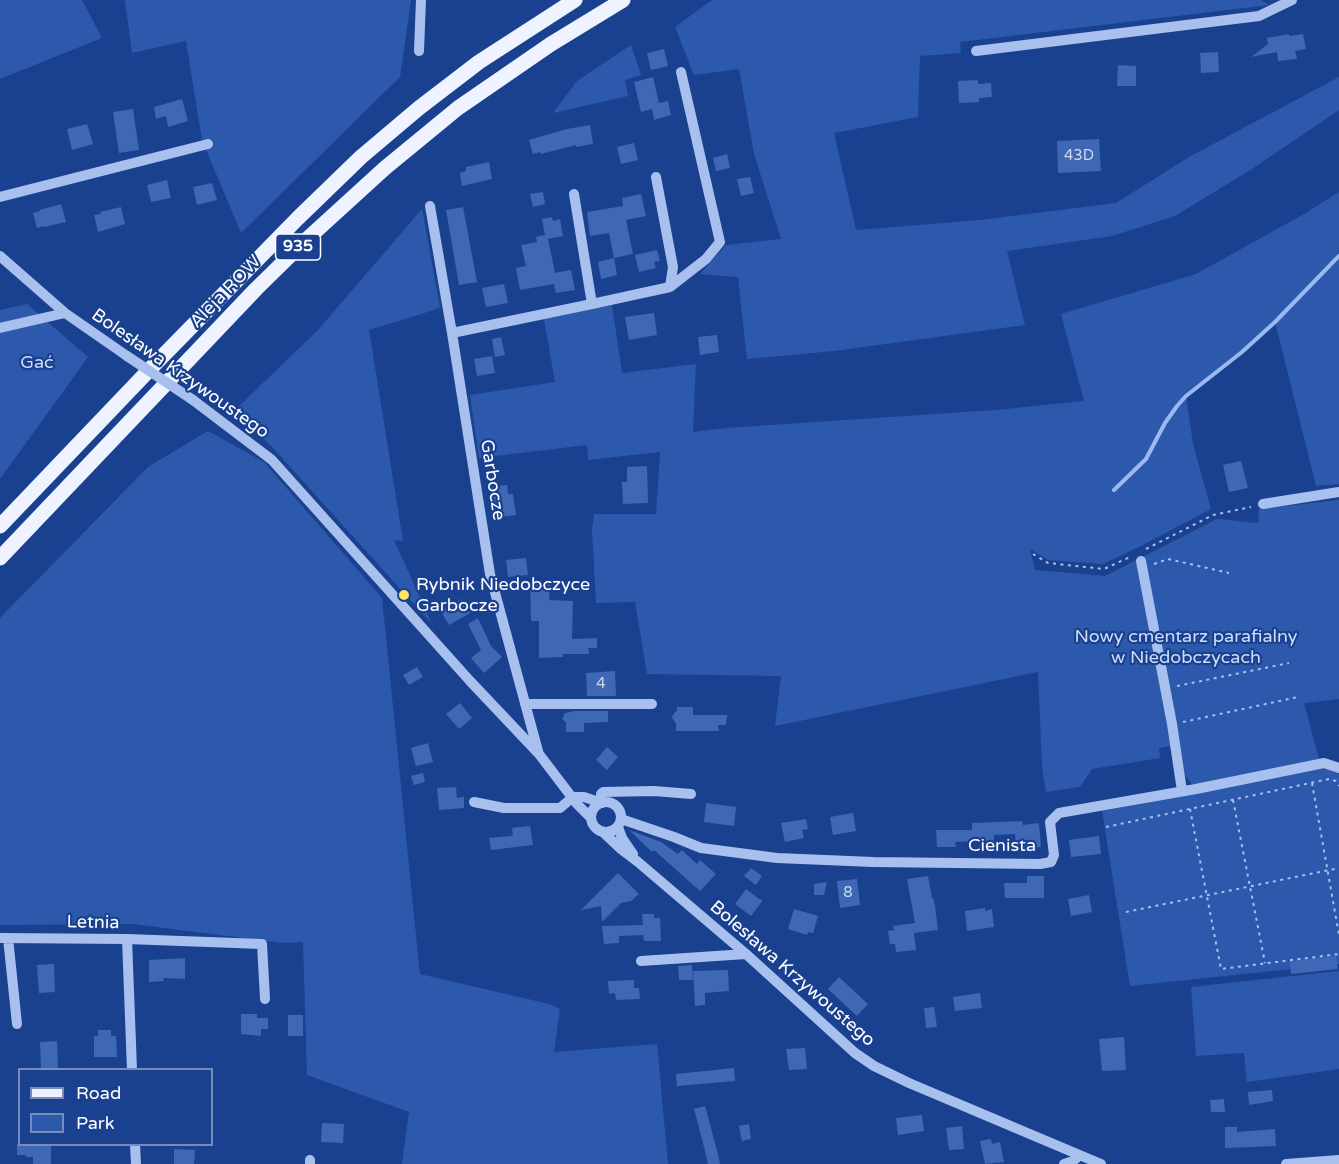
<!DOCTYPE html>
<meta charset="utf-8">
<style>
body{margin:0}
#map{position:relative;width:1339px;height:1164px;overflow:hidden;background:#1a418f;font-family:"Varela Round",sans-serif}
canvas{display:block}
.legend{position:absolute;left:18px;top:1068px;width:195px;height:78px;box-sizing:border-box;background:#1a418f;border:2px solid #768dbc;margin:0;padding:8px 10px;list-style:none;font-size:18px;color:#fff}
.legend li{display:flex;align-items:center;gap:12px;height:30px}
.legend b{width:30px;border:2px solid #768dbc}
</style>
<div id="map">
<canvas width="1339" height="1164"></canvas>
<ul class="legend">
<li><b style="height:8px;background:#eff3ff"></b>Road</li>
<li><b style="height:16px;background:#2d59ad"></b>Park</li>
</ul>
</div>
<script>
const ctx = document.querySelector('canvas').getContext('2d');
ctx.lineJoin = 'round';
function fillPath(path, color) { ctx.fillStyle = color; ctx.fill(path, 'evenodd'); }
function stroke(path, color, width, dash) { ctx.strokeStyle = color; ctx.lineWidth = width; ctx.lineCap = dash ? 'butt' : 'round'; ctx.setLineDash(dash || []); ctx.stroke(path); }
function write(font, color, halo, rows, align = 'center') {
  ctx.font = font + ' "Varela Round",sans-serif'; ctx.lineWidth = 4.5; ctx.setLineDash([]); ctx.textBaseline = 'middle'; ctx.strokeStyle = halo; ctx.fillStyle = color; for (const [text, x, y, turn = 0] of rows) {
    ctx.save(); ctx.translate(x, y); ctx.rotate((+turn || 0) * Math.PI / 180); ctx.textAlign = isNaN(turn) ? turn : align; if (halo) ctx.strokeText(text, 0, 0); ctx.fillText(text, 0, 0); ctx.restore();
  }
}
fillPath(new Path2D(`
 M0 0H82L102 38 0 79Z
 M125 0H411L400 77 241 233 202 140 186 41 132 53Z
 M712 0H1261L1269 5 960 42 961 53 920 56 918 117 834 133 856 230 980 220 1116 203 1189 157 1339 77V110L1252 169 1175 216 1112 236 1007 251 1025 325 834 351 747 359 738 277 700 274 726 245 781 239 754 154 739 69 694 75 675 27Z
 M631 45 641 75 625 80 628 96 553 113 577 81Z
 M1339 192V484L1316 486 1275 322 1242 352 1186 396 1193 444 1211 509 1141 546 1103 564 1048 560 1030 549 1035 570 1105 576 1217 519 1258 523 1259 509 1339 500V699L1304 703 1319 759 1193 786 1187 777 1176 778 1170 746 1159 748 1160 758 1092 769 1080 787 1046 792 1042 766 1038 672 775 726 781 676 647 674 635 602 596 603 592 530 594 514H656L660 452 588 460 587 445 479 458 470 395 555 382 544 319 612 305 622 373 696 364 693 432 726 428 995 410 1084 401 1061 314 1196 274 1304 214Z
 M422 209 440 307 431 311 369 330 403 541 394 540 432 624 274 449 235 410 318 330Z
 M27 304 88 357 0 479V310Z
 M208 431 264 462 382 598 420 974 549 1004 560 1009 554 1052 657 1044 668 1164H402L409 1112 307 1075 303 942 283 943 133 924 0 925V618L148 467Z
 M1325 768 1339 774V964L1130 986 1102 811Z
 M1339 971V1069L1247 1082 1244 1053 1196 1056 1191 987Z`), '#2d59ad');
stroke(new Path2D(`
 M1114 490 1146 459 1165 423 1177 406 1186 396 1242 352 1275 322 1339 256`), '#9bb9f0', 4);
fillPath(new Path2D(`
 M1289 34V36L1303 34 1306 49 1295 51 1297 59 1278 61 1277 52 1251 57 1268 44 1267 38Z
 M664 49 668 66 651 70 647 53Z
 M1218 52 1219 72 1201 73 1200 53Z
 M1118 65 1136 66V86H1117Z
 M653 77 659 103 668 101 671 115 654 120 652 109 641 112 634 82Z
 M978 80V84L991 83 992 97 979 98V102L959 103 958 81Z
 M182 99 188 121 168 127 166 116 156 119 154 107Z
 M133 109 139 150 119 153 113 112Z
 M87 124 93 144 72 150 67 129Z
 M590 125 593 144 576 147V145L541 154 540 152 533 154 529 140 567 129Z
 M1099 139 1101 171 1058 173 1057 141Z
 M634 143 638 160 621 164 617 147Z
 M727 154 730 168 716 171 713 158Z
 M489 162 492 179 462 186 460 173 466 171V167Z
 M750 177 754 193 741 196 737 179Z
 M167 180 171 198 151 202 147 185Z
 M212 183 217 200 197 205 193 187Z
 M543 192 545 204 533 207 530 194Z
 M641 194 646 216 626 220 633 254 614 258 609 233 590 236 587 212 623 206 622 198Z
 M61 204 66 222 44 227V226L37 228 33 213 40 211V210Z
 M121 207 125 224 98 232 94 215 101 214 100 212Z
 M463 207 477 282 459 285 446 210Z
 M552 217 553 221 560 219 563 236 548 239 555 273 571 270 575 290 556 293 554 284 520 290 516 268 526 266 521 245 537 242 536 237 545 235 542 219Z
 M657 250 660 261 654 262 656 268 639 272 635 255Z
 M614 258 617 275 601 279 598 262Z
 M504 284 508 303 486 307 482 288Z
 M654 313 657 335 629 340 625 317Z
 M717 335 719 352 700 355 698 337Z
 M501 337 505 355 495 357 492 339Z
 M492 356 495 373 477 376 474 359Z
 M1241 461 1248 488 1229 492 1223 465Z
 M647 466 648 503 623 504 622 482H627V467Z
 M507 485 508 494H513L516 515 493 518 490 487Z
 M526 558 528 575 508 577 506 560Z
 M530 583H550L549 600 573 601 572 639 597 638V648H588L589 654H563V657L539 658V621H531Z
 M462 599 470 613 449 625 441 611Z
 M478 618 491 646 502 657 484 673 471 658 481 650 468 624Z
 M417 667 423 677 409 685 403 675Z
 M615 671 616 696H587L586 673Z
 M460 703 472 718 459 729 446 714Z
 M677 707H693V715H727L726 725H718L719 731H676V724L672 717 675 712 677 711Z
 M574 711H608V722L584 723V732H566V722L562 719 565 713Z
 M428 743 433 762 416 766 411 748Z
 M607 747 618 757 607 770 596 760Z
 M423 773 425 782 414 785 411 776Z
 M456 787 457 798 464 797V808L439 810 437 788Z
 M706 803 736 807 734 826 704 822Z
 M853 813 856 831 833 835 830 817Z
 M806 819 808 829 802 830 804 838 785 842 781 823Z
 M1022 821 1023 825 1039 823 1041 847 1016 850 1015 834 994 835V841L955 842 956 847H937L936 830H972V823Z
 M530 826 533 845 491 850 489 838 511 836 513 835 512 828Z
 M629 830 661 842 678 854 682 850 697 864 700 860 716 874 700 891 654 850 652 852Z
 M1099 836 1101 854 1071 857 1069 840Z
 M751 868 762 876 756 885 744 876Z
 M618 873 639 894 631 901 621 903 602 922 601 906 581 910Z
 M928 876 932 898H933L935 906 938 930 914 933 916 950 896 952 895 944H890L888 931 894 930 893 926 915 923 907 879Z
 M1027 876H1044V898H1005L1004 883H1027Z
 M857 879 860 905 840 908 837 881Z
 M827 882 824 895H814V884Z
 M746 889 759 899 763 900 751 916 735 904Z
 M1089 895 1092 912 1071 916 1068 899Z
 M985 908V911L992 909 994 927 967 931 965 911Z
 M794 909 818 916 813 933 808 932 807 935 788 929Z
 M642 914H654V918H660L661 941H644L643 935 619 936V943L604 944 602 926 643 925Z
 M1336 956 1338 969 1291 974 1290 961Z
 M185 958V979L163 978 164 981 149 982V960Z
 M54 964 55 992 39 993 37 965Z
 M692 965 693 980H679L678 966Z
 M728 970 729 991 705 993V1005L695 1006 693 971Z
 M839 977 868 1004 857 1016 828 989Z
 M634 980V988H639L640 999 616 1000 615 993 609 994 608 981Z
 M980 993 982 1008 955 1011 953 997Z
 M934 1007 937 1027 926 1028 924 1008Z
 M241 1014H257V1018H268V1029H261V1036L241 1034Z
 M288 1015H303V1036H288Z
 M98 1030H111V1036H116L117 1057H94V1036H98Z
 M1124 1037 1126 1070 1102 1071 1099 1039Z
 M57 1041 58 1069 41 1070 40 1042Z
 M805 1048 807 1069 789 1070 786 1049Z
 M734 1068 735 1081 677 1086 676 1074Z
 M1272 1090 1273 1101 1249 1105 1248 1092Z
 M1224 1099 1225 1112H1211L1210 1100Z
 M705 1106 718 1154 720 1164H708L704 1147 694 1109Z
 M922 1115 924 1131 898 1135 896 1118Z
 M322 1123 344 1124 343 1143 321 1142Z
 M749 1124 751 1139 742 1141 739 1126Z
 M962 1126 964 1149 949 1150 946 1128Z
 M1225 1127H1237V1132L1275 1129 1276 1146 1225 1148Z
 M991 1139 992 1144 1000 1142 1004 1162 985 1164 980 1141Z
 M17 1144H51V1164H33V1157H26V1155H17Z
 M174 1149 195 1150 194 1164H174Z`), '#3e67b5');
stroke(new Path2D(`
 M1146 549 1213 515 1251 507
 M1033 554 1048 563 1104 569 1130 557
 M1154 564 1168 559 1229 573
 M1177 686 1289 663
 M1183 722 1298 697
 M1312 783 1339 935
 M1233 800 1265 963
 M1190 809 1221 969 1339 954
 M1106 827 1329 779 1336 781 1339 786
 M1126 912 1339 868`), '#a8c0ee', 2, [3, 4.5]);
stroke(new Path2D(`
 M419 51 421 0
 M976 51 1259 16 1292 0
 M574 194 592 304
 M0 197 208 144
 M430 206 452 333 490 574 538 751
 M0 256 65 313 127 356
 M670 287 706 259 720 242 681 72
 M0 328 65 313
 M452 333 592 304 670 287 673 267 656 177
 M193 400 272 460 470 681 539 754 577 804 591 818
 M1263 504 1339 492
 M1141 561 1172 724 1182 791
 M525 704H652
 M573 797H584L602 803
 M474 802 504 808H560L573 797
 M591 817a15 15 0 1 1 30 0a15 15 0 1 1-30 0Z
 M602 803 601 794 603 792 654 791 691 794
 M621 819 674 837 701 848 777 858 873 862 1040 864 1051 862 1054 855 1050 822 1059 813 1196 789 1324 763 1339 768
 M618 827 622 838 633 854
 M603 832 621 849 638 862 746 954 855 1053 874 1066 909 1083 1101 1164
 M0 938 127 939 132 1070
 M8 938 17 1024
 M127 939 262 944 265 999
 M641 961 746 954
 M135 1144 136 1164
 M310 1164V1160
 M1064 1164 1073 1161 1079 1156
 M1286 1164 1339 1160`), '#a8c0ee', 10);
stroke(new Path2D(`
 M0 526 152 367 298 218 361 157 419 108 479 62 575 0
 M0 558 256 289 306 240 385 168 458 108 551 44 623 0`), '#eff3ff', 15);
stroke(new Path2D(`
 M127 356 193 400`), '#a8c0ee', 10);
for (const [x, y, r, color] of [
 [404,595,6,"#ffe365"]
]) { const dot = new Path2D(); dot.arc(x, y, r, 0, 2 * Math.PI); ctx.fillStyle = color; ctx.fill(dot); stroke(dot, '#1a418f', 2); }
write('15px', '#cfd9ec', null, [
 ["43D",1079,156],
 ["4",601,684],
 ["8",848,893]
]);
for (const [x, y, w] of [
 [298,247,45]
]) { const box = new Path2D(); box.roundRect(x - w / 2, y - 13, w, 26, 4.5); ctx.fillStyle = '#1a418f'; ctx.fill(box); stroke(box, '#fff', 1.5); }
write('bold 16px', '#fff', null, [
 ["935",298,247]
]);
write('18px', '#fff', '#1a418f', [
 ["Aleja ROW",226,292,-46],
 ["Bolesława Krzywoustego",180,374,35],
 ["Garbocze",492,480,81],
 ["Cienista",1002,846],
 ["Letnia",93,923,1],
 ["Bolesława Krzywoustego",792,974,41]
]);
write('18px', '#ceddfa', '#1a418f', [
 ["Gać",37,363],
 ["Nowy cmentarz parafialny",1186,637],
 ["w Niedobczycach",1186,658]
]);
write('18px', '#fff', '#1a418f', [
 ["Rybnik Niedobczyce",416,585],
 ["Garbocze",416,606]
], 'left');
</script>
